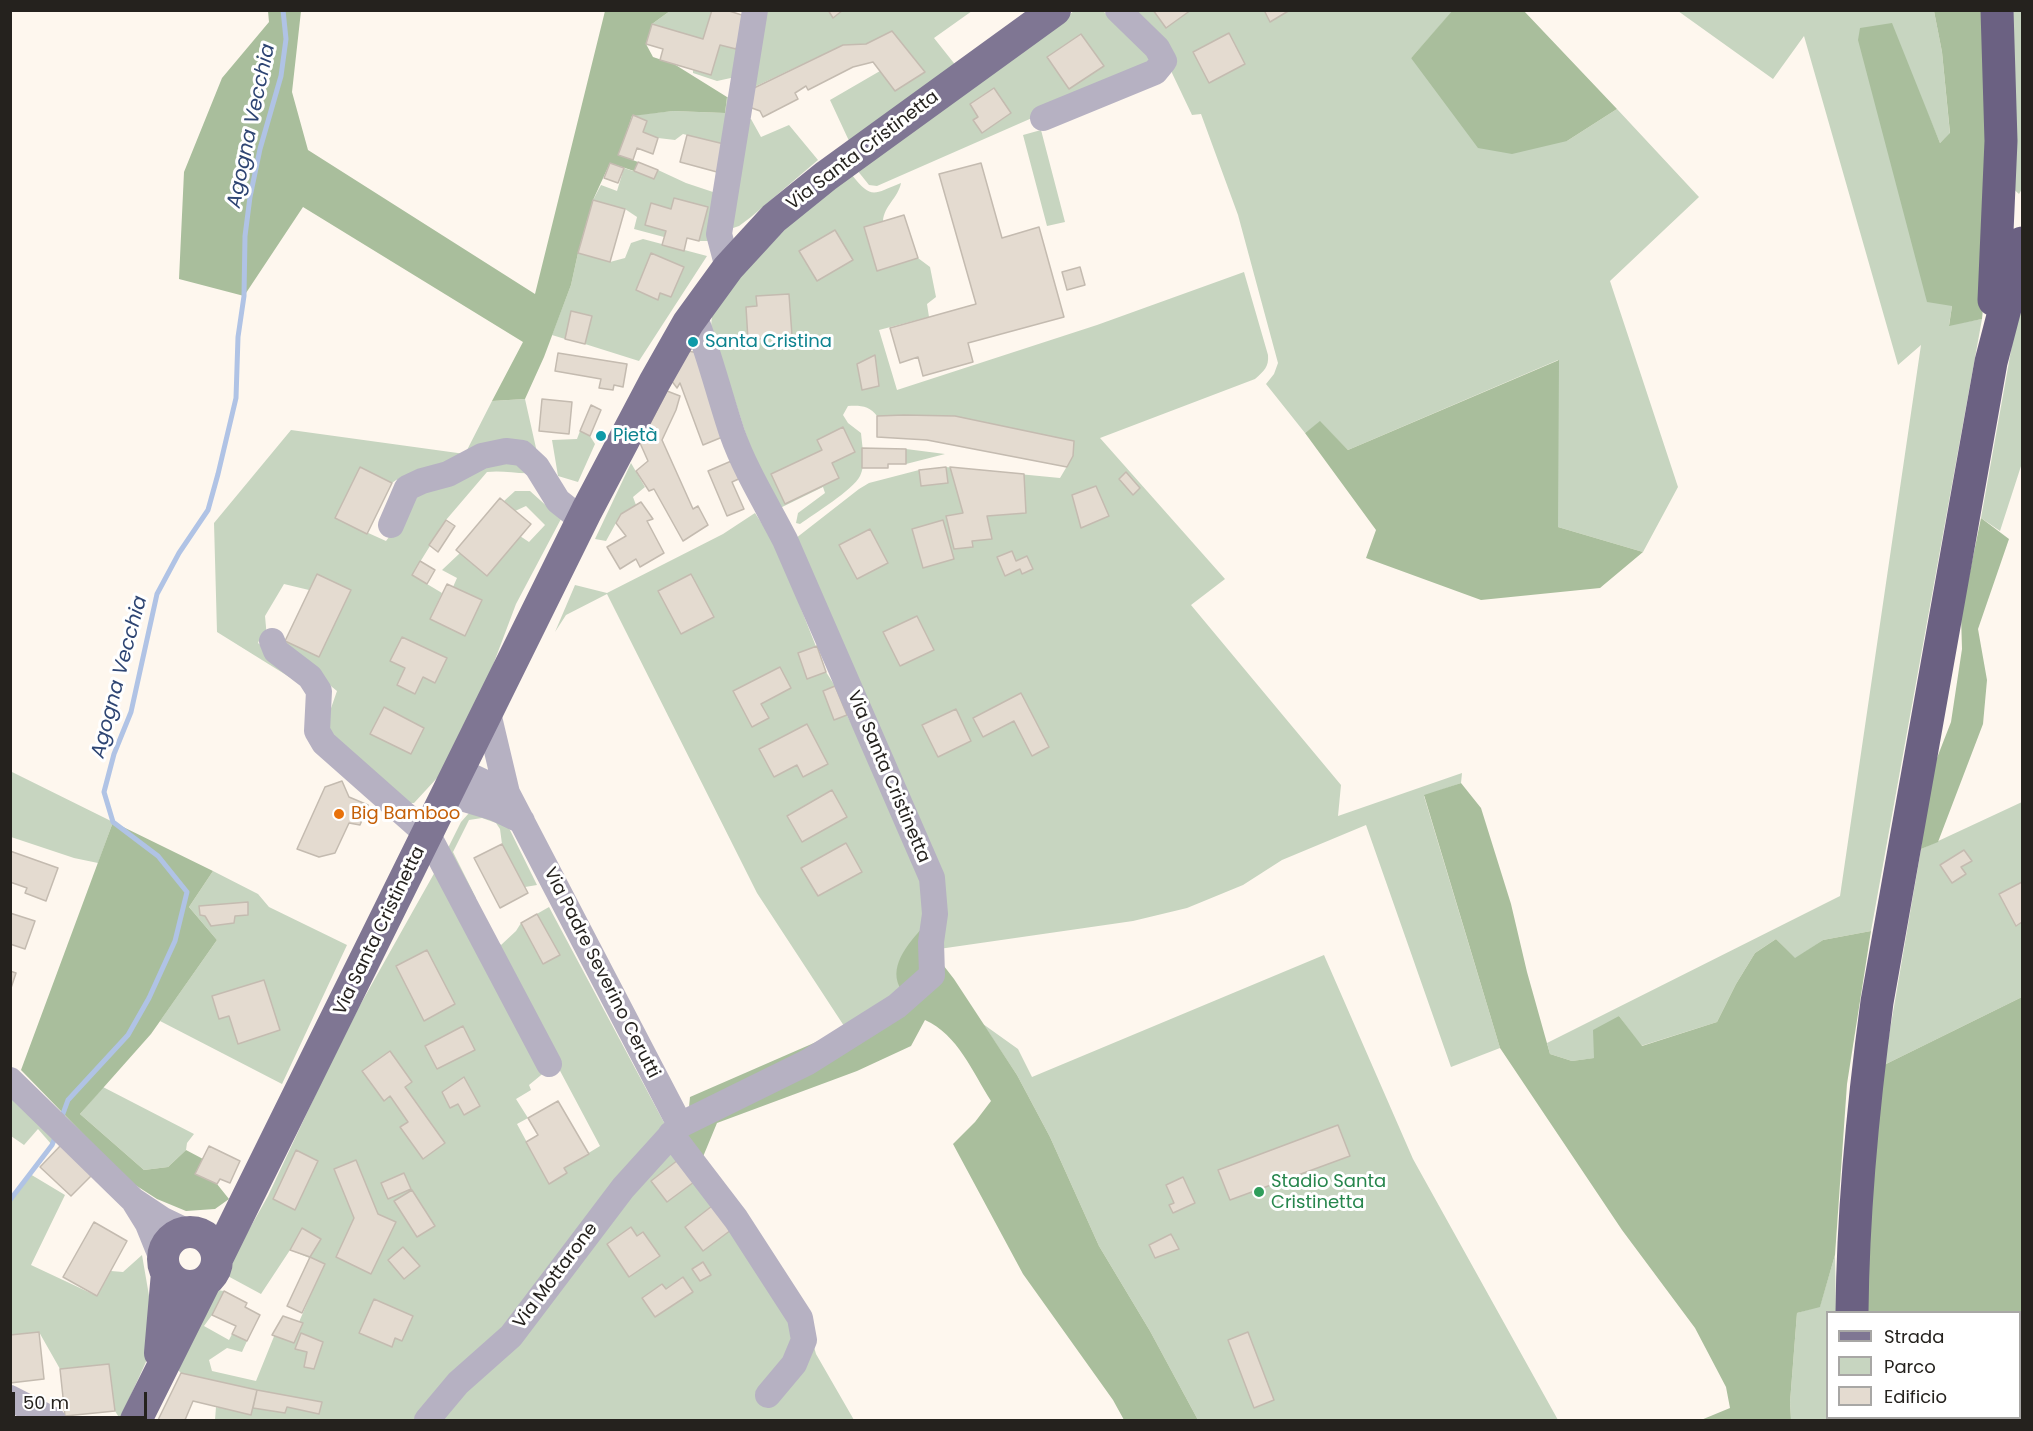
<!DOCTYPE html>
<meta charset="utf-8">
<style>
body{margin:0}
#map{position:relative;width:2033px;height:1431px;overflow:hidden;background:#fef7ee;font-family:Poppins,sans-serif}
canvas{display:block}
.frame{position:absolute;inset:0;border:12px solid #25221e;pointer-events:none}
.legend{position:absolute;left:1826px;top:1311px;width:195px;height:108px;box-sizing:border-box;background:#fff;border:2px solid #a8a7a5;margin:0;padding:8px 10px;list-style:none;font-size:18px;color:#25221e}
.legend li{display:flex;align-items:center;gap:12px;height:30px}
.legend b{width:30px;border:2px solid #a8a7a5}
.scale{position:absolute;left:12px;top:1392px;width:135px;height:27px;box-sizing:border-box;border:3px solid #25221e;border-top:0;padding-left:8px;font-size:18px;line-height:21px;white-space:nowrap;color:#25221e;-webkit-text-stroke:4px #fff;paint-order:stroke}
</style>
<div id="map">
<canvas width="2033" height="1431"></canvas>
<div class="frame"></div>
<ul class="legend">
<li><b style="height:8px;background:#7f7693"></b>Strada</li>
<li><b style="height:16px;background:#c7d5c0"></b>Parco</li>
<li><b style="height:16px;background:#e4dbd0"></b>Edificio</li>
</ul>
<div class="scale">50 m</div>
</div>
<script>
const ctx = document.querySelector('canvas').getContext('2d');
ctx.lineJoin = 'round';
function fillPath(path, color) { ctx.fillStyle = color; ctx.fill(path, 'evenodd'); }
function stroke(path, color, width, dash) { ctx.strokeStyle = color; ctx.lineWidth = width; ctx.lineCap = dash ? 'butt' : 'round'; ctx.setLineDash(dash || []); ctx.stroke(path); }
function write(font, color, halo, rows, align = 'center') {
  ctx.font = font + ' Poppins,sans-serif'; ctx.lineWidth = 6; ctx.setLineDash([]); ctx.textBaseline = 'middle'; ctx.strokeStyle = halo; ctx.fillStyle = color; for (const [text, x, y, turn = 0] of rows) {
    ctx.save(); ctx.translate(x, y); ctx.rotate((+turn || 0) * Math.PI / 180); ctx.textAlign = isNaN(turn) ? turn : align; if (halo) ctx.strokeText(text, 0, 0); ctx.fillText(text, 0, 0); ctx.restore();
  }
}
fillPath(new Path2D(`
 M670 11H712L703 39 652 24Z
 M763 11H972L934 38 957 67 850 143 830 100 880 71 895 91 925 72 892 31 866 44 843 45 752 88Z
 M1074 11H1103L1148 52 1149 60 1146 68 877 186 869 185 857 170Z
 M1126 11H1453L1411 58 1567 141 1617 109 1699 197 1610 281 1678 487 1643 552 1558 527V360L1348 450 1320 422 1305 433 1266 384 1274 374 1278 363 1238 215 1201 114 1192 115 1172 73 1169 54Z
 M1678 11H1934L1942 52 1950 134 1940 143 1924 105 1952 306 1949 325 1982 319 1871 931 1823 940 1795 959 1776 939 1755 953 1736 984 1717 1022 1641 1046 1619 1016 1595 1058 1572 1061 1550 1054 1547 1043 1840 896 1921 345 1898 365 1804 36 1773 79Z
 M2002 11H2022V189L2019 194 2010 186Z
 M740 35V76L717 81 693 73V70L711 75 720 45 736 49Z
 M733 96 723 144 683 134 675 140 658 138 643 132 647 121 633 115 673 111 725 113 727 97Z
 M751 119 761 137 789 125 818 160 751 217 739 226 730 229 744 120Z
 M1041 130 1065 222 1047 226 1023 135Z
 M624 168 654 178 658 170 686 183 716 193 710 241H699L708 207 674 198 671 209 651 203 645 225 666 231 664 237 634 229 637 217 625 209 593 200 601 185 617 191Z
 M852 175C872 200 873 194 901 183 898 198 884 206 883 221L904 215 918 258 930 267 936 297 927 304 929 317 879 330 897 390 1097 325 1244 272 1268 355C1269 367 1264 371 1255 379L1100 438 1225 579 1191 605 1341 785 1338 816 1462 773 1461 783 1424 796 1500 1048 1451 1067 1366 825 1282 860 1243 885 1187 908 1133 921 932 950 939 912 791 542 859 489 869 483 919 470 946 467 1060 478 1073 456 1074 441 955 416H877C870 406 860 405 848 406L843 415 848 423 861 433C862 445 866 465 860 476 853 490 814 514 800 524L796 523 798 513 825 493 823 487 774 511 765 493 711 327 712 315 736 280 798 216Z
 M643 239 707 256 639 361 585 344 592 316 571 311 565 339 552 335 571 285 578 253 610 262 625 258 631 243Z
 M2022 289V463L2000 531 1981 518Z
 M525 399 538 457C530 451 520 442 510 442 485 443 468 464 446 470 425 476 411 468 392 483L360 467 335 518 386 541 403 518 416 492 429 484 441 485 480 460 499 456 516 457 526 463 532 473C517 474 502 470 487 472L446 520 412 575 442 593 430 619 465 635 481 600 453 587 457 578 442 570 460 553 487 576 520 536 529 542 545 525 526 506 515 511 504 501 515 491H530L561 519 516 604 484 689 438 777 414 803H405L322 734 337 691 283 647 285 641 316 655 351 590 317 574 309 590 284 584 265 616 267 638 261 636 258 643C274 655 313 678 316 699 317 709 313 722 312 732L308 731 307 688 217 632 214 523 291 430 465 454 492 401Z
 M580 431 590 436 595 444 578 482 558 476 552 440 577 439Z
 M906 449 945 454 906 464Z
 M631 463 645 487 633 497 636 505 621 514 606 541 595 539Z
 M755 513 776 545 826 672 835 686 847 715 926 880V914L902 991 846 1029 757 893 607 594 566 615 555 632 575 585 607 593 723 534Z
 M10 771 113 822 98 863 74 858 11 837Z
 M2022 802V997L1884 1065 1921 849Z
 M469 813 507 824 537 885 525 887 502 844 500 829 496 823 482 818 469 820 453 852 476 898 471 904 447 850 461 822Z
 M436 870 546 1071 529 1085 531 1090 516 1099 528 1118 517 1124 549 1183 567 1173 564 1168 600 1146 483 926 501 945 516 931 521 923 549 907 667 1128 506 1328 420 1420H215L216 1407 251 1414 256 1390 181 1373 174 1366 209 1289 224 1291 212 1315 204 1326 229 1340 232 1334 247 1341 242 1352 227 1348 209 1360 212 1371 256 1381 279 1324 296 1329 324 1264 290 1250 261 1294 224 1274 268 1196 329 1066 359 1007Z
 M213 871 258 894 269 907 347 945 282 1084 160 1021 217 940 189 907Z
 M1324 955 1413 1159 1558 1420H1198L1150 1331 1099 1246 1050 1137 1017 1075 983 1024 1018 1049 1032 1077Z
 M103 1087 194 1134 187 1143 186 1150 168 1167 144 1170 80 1114Z
 M10 1093 56 1135 52 1145 38 1129 24 1145 11 1136Z
 M672 1148 808 1325 816 1354 854 1420H434Z
 M30 1174 65 1195 31 1265 97 1296 111 1271 123 1272 142 1255 153 1319 150 1353 120 1419 115 1411 109 1364 60 1369 39 1332 11 1335 10 1200Z
 M1835 1255 1836 1312H1828V1418H1838V1420H1791L1790 1402 1797 1313 1820 1306Z`), '#c7d5c0');
fillPath(new Path2D(`
 M1453 10 1524 11 1617 109 1567 141 1512 154 1478 148 1411 58Z
 M268 11H301L292 92 308 150 535 294 605 11H670L652 24 646 44 653 57 674 64 727 97 725 113 673 111 632 116 619 155 638 162 634 171 610 163 593 200 578 253 571 285 544 357 525 399 492 401 523 342 303 207 244 296 179 279 184 172 222 78 269 22Z
 M1934 11H1990L1986 277 1982 319 1949 326 1952 306 1927 302 1858 40 1860 28 1892 23 1940 143 1950 133 1942 52Z
 M1559 360 1558 527 1643 552 1600 588 1481 600 1366 558 1376 530 1305 433 1320 421 1348 450Z
 M1981 518 2009 539 1978 629 1987 680 1983 724 1938 842 1921 849 1928 781 1951 722 1962 649 1961 615Z
 M1461 783 1481 808 1511 904 1527 972 1550 1054 1572 1061 1594 1058 1593 1030 1619 1016 1642 1046 1717 1022 1736 984 1755 953 1776 939 1795 958 1823 940 1871 931 1847 1084 1835 1255 1820 1307 1797 1313 1790 1402 1791 1420H1701L1730 1408 1726 1387 1695 1328 1622 1230 1500 1048 1424 795Z
 M113 822 213 871 189 907 217 940 151 1034 80 1114 144 1170 168 1167 186 1150 203 1159 196 1174 217 1184 229 1199 215 1209 186 1211 157 1199 129 1181 21 1070Z
 M923 927V939L954 979 1017 1075 1050 1137 1099 1246 1150 1331 1198 1420H1124L1113 1400 1023 1274 953 1144 975 1122 991 1101C972 1071 958 1035 925 1020L911 1046 857 1071 717 1123 700 1164 680 1137 687 1127 690 1097 846 1029 902 991C886 968 908 944 923 927Z
 M2022 997V1365L2020 1367V1312H1865L1871 1135 1884 1065Z
 M1872 1418H1943V1420H1872Z`), '#a9be9c');
stroke(new Path2D(`
 M61 1119 68 1100 128 1035 149 998 175 941 187 892 158 856 113 822 104 792 114 754 131 712 157 594 179 553 208 510 218 474 236 398 238 337 244 296 245 236 250 197 260 149 281 76 286 39 283 10
 M10 1200 52 1145 56 1135`), '#b0c3e5', 5);
const building = new Path2D(`
 M712 10H726L745 16 736 49 720 45 711 75 660 60 663 49 646 44 652 24 703 39Z
 M828 10H843L833 18Z
 M1153 10H1191L1166 28Z
 M1264 10H1290L1270 22Z
 M892 31 925 72 895 91 873 62 853 67 808 90 806 86 795 93 798 99 763 117 760 111 749 107 754 88 843 45 866 44Z
 M1229 33 1245 64 1209 83 1193 52Z
 M1081 34 1104 66 1069 89 1047 57Z
 M994 88 1011 113 982 133 973 120 978 117 970 104Z
 M633 115 647 121 643 132 658 138 653 154 637 148 633 160 618 155Z
 M687 135 724 144 717 172 680 162Z
 M638 162 658 170 654 179 634 171Z
 M610 163 624 168 618 183 604 178Z
 M981 163 1002 238 1039 227 1064 317 968 343 973 362 923 376 918 357 900 363 890 328 976 304 939 174Z
 M674 198 708 207 699 241 687 238 684 251 662 245 666 231 645 225 651 203 671 209Z
 M593 200 625 209 610 262 578 253Z
 M904 215 918 258 877 271 864 227Z
 M835 230 853 260 817 281 799 251Z
 M651 253 684 267 671 297 660 293 658 300 636 290Z
 M1080 267 1085 285 1067 290 1062 272Z
 M789 294 792 336 748 340 746 307 757 306 756 296Z
 M571 311 592 316 585 344 565 339Z
 M688 351 704 354 725 436 703 445 680 383 677 388 671 380Z
 M558 353 627 364 623 387 614 385 613 390 599 388 601 379 555 371Z
 M875 355 879 386 862 390 857 364Z
 M667 391 680 396 676 410 662 440 693 509 698 506 708 525 683 541 654 489 649 491 636 471 648 461 640 443Z
 M542 399 572 402 569 434 539 431Z
 M591 405 601 410 590 436 580 431Z
 M904 415 955 416 1074 441 1073 456 1067 467 927 440 877 437V416Z
 M843 427 855 452 832 463 839 478 785 504 771 474 822 450 817 440Z
 M862 448 906 449V464H888V468H862Z
 M736 459 743 477 732 482 744 509 727 516 708 471Z
 M360 467 392 483 367 534 335 518Z
 M946 467 948 483 921 486 919 470Z
 M950 467 1024 474 1026 513 987 516 992 539 972 541 973 547 954 549 946 516 963 513Z
 M1126 472 1140 488 1133 495 1119 479Z
 M1096 486 1109 516 1081 528 1072 495Z
 M500 498 531 524 487 576 456 550Z
 M641 502 653 519 647 521 664 553 640 567 636 559 620 569 607 547 626 536 616 523 621 514Z
 M446 520 455 526 438 552 429 545Z
 M943 520 954 559 923 568 912 529Z
 M870 529 888 563 857 579 839 545Z
 M1012 551 1016 561 1027 556 1033 569 1022 574 1020 569 1005 576 997 557Z
 M420 561 435 570 427 584 412 575Z
 M317 574 351 590 319 657 285 641Z
 M691 574 714 617 681 634 658 591Z
 M447 584 482 600 465 636 430 619Z
 M917 616 934 650 900 666 883 632Z
 M402 637 447 658 435 683 423 677 415 694 397 685 405 668 390 661Z
 M817 646 826 672 807 679 798 653Z
 M780 667 791 688 761 704 769 718 752 727 733 691Z
 M835 686 847 715 834 720 823 691Z
 M1021 693 1049 747 1032 756 1014 721 983 737 973 718Z
 M384 707 424 728 411 754 370 734Z
 M956 709 971 741 938 757 922 725Z
 M807 724 828 764 803 777 797 765 774 777 759 749Z
 M342 781 349 797 368 805 360 825 349 823 335 853 319 857 297 849 325 787Z
 M832 790 847 817 802 842 787 816Z
 M846 843 862 872 818 896 801 868Z
 M502 844 528 893 500 908 474 858Z
 M1964 850 1972 861 1961 867 1966 874 1952 883 1940 865Z
 M10 851 58 868 46 901 25 893 27 888 10 882Z
 M2022 882V922L2016 926 1999 894Z
 M248 902V915L235 916 234 923 211 926 205 916 200 915 199 906Z
 M10 913 35 921 25 949 10 944Z
 M537 914 560 955 543 964 521 923Z
 M427 950 455 1004 424 1021 396 966Z
 M10 971 16 973 10 991Z
 M264 980 280 1030 238 1044 229 1016 219 1019 212 996Z
 M463 1026 475 1050 437 1069 425 1046Z
 M390 1051 412 1082 405 1087 445 1143 423 1159 400 1127 408 1122 390 1096 384 1101 362 1071Z
 M464 1077 480 1106 464 1115 458 1104 450 1108 442 1092Z
 M558 1101 589 1154 564 1168 567 1173 549 1184 526 1142 538 1135 528 1118Z
 M1338 1125 1350 1156 1230 1200 1218 1170Z
 M62 1144 93 1174 71 1196 40 1167Z
 M209 1146 240 1161 230 1183 220 1179 217 1184 195 1174Z
 M296 1150 318 1161 295 1210 273 1199Z
 M356 1160 378 1214 396 1222 371 1274 336 1257 354 1218 334 1169Z
 M678 1160 694 1182 667 1202 651 1181Z
 M404 1173 411 1189 388 1199 381 1183Z
 M1183 1177 1195 1203 1173 1213 1169 1205 1174 1203 1166 1185Z
 M412 1190 435 1226 417 1237 394 1201Z
 M712 1206 731 1230 703 1251 685 1227Z
 M94 1222 127 1241 97 1296 63 1277Z
 M631 1227 637 1236 643 1232 660 1256 629 1277 607 1244Z
 M302 1228 321 1239 310 1257 290 1250Z
 M1171 1234 1179 1249 1155 1258 1149 1245Z
 M403 1247 420 1266 404 1279 388 1260Z
 M310 1257 325 1264 302 1313 287 1306Z
 M703 1262 711 1275 700 1281 692 1269Z
 M683 1277 693 1292 655 1317 642 1298 662 1284 666 1289Z
 M224 1291 247 1303 245 1307 260 1315 247 1341 232 1334 236 1326 212 1315Z
 M374 1299 413 1316 402 1341 395 1338 392 1347 359 1333Z
 M283 1316 303 1323 294 1343 272 1335Z
 M39 1332 44 1379 10 1383V1335Z
 M1248 1332 1274 1400 1254 1408 1228 1340Z
 M301 1333 323 1342 314 1369 304 1367 307 1352 295 1349Z
 M109 1364 115 1411 65 1416 60 1369Z
 M181 1373 257 1390 251 1415 193 1401 185 1420H158Z
 M257 1390 322 1402 319 1414 287 1407 285 1413 253 1408Z`);
fillPath(building, '#e4dbd0');
stroke(building, '#c4bbb0', 1.5);
stroke(new Path2D(`
 M1043 118 1155 72 1164 61 1157 48 1118 10
 M728 268 719 234 755 10
 M391 525 407 488 422 481 448 474 482 456 506 451 522 453 537 467 558 501 582 520
 M272 641 276 651 310 677 319 691 317 731 324 743 428 835 549 1064
 M488 713 507 793 680 1125
 M460 771 507 793
 M448 794 495 808 522 821
 M10 1080 133 1200 163 1220 188 1232
 M671 1134 736 1219 800 1318 804 1340 794 1364 768 1395
 M135 1203 148 1224 163 1261
 M10 1398 53 1420
 M427 1420 458 1383 511 1336 623 1188 680 1125 808 1062 897 1006 932 975 931 942 935 914 932 878 785 540C767 505 745 470 732 433 719 394 709 353 694 315`), '#b6b1c2', 26);
stroke(new Path2D(`
 M163 1259a27 27 0 1 1 54 0a27 27 0 1 1-54 0Z
 M218 1257 587 510 654 383 688 323 728 268 774 218 826 176 1055 10
 M160 1353 167 1273
 M136 1420 205 1282`), '#7f7693', 32);
stroke(new Path2D(`
 M1994 300 2001 141 1997 10
 M1852 1312C1853 1208 1863 1106 1877 1002L1991 362 2022 243
 M1854 1418V1420`), '#6b6182', 33);
for (const [x, y, r, color] of [
 [693,342,6,"#0f9aa8"],
 [601,436,6,"#0f9aa8"],
 [339,814,6,"#e8710a"],
 [1259,1192,6,"#2e9e5b"]
]) { const dot = new Path2D(); dot.arc(x, y, r, 0, 2 * Math.PI); ctx.fillStyle = color; ctx.fill(dot); stroke(dot, '#fff', 2); }
write('18px', '#25221e', '#fff', [
 ["Via Santa Cristinetta",863,151,-37],
 ["Via Santa Cristinetta",888,777,67],
 ["Via Santa Cristinetta",380,931,-64],
 ["Via Padre Severino Cerutti",601,973,63],
 ["Via Mottarone",556,1276,-53]
]);
write('18px', '#0d838f', '#fff', [
 ["Santa Cristina",705,342],
 ["Pietà",613,436]
], 'left');
write('18px', '#c56008', '#fff', [
 ["Big Bamboo",351,814]
], 'left');
write('18px', '#27864d', '#fff', [
 ["Stadio Santa",1271,1182],
 ["Cristinetta",1271,1203]
], 'left');
write('italic 20px', '#2e4573', '#fff', [
 ["Agogna Vecchia",252,126,-78],
 ["Agogna Vecchia",120,677,-75]
]);
</script>
